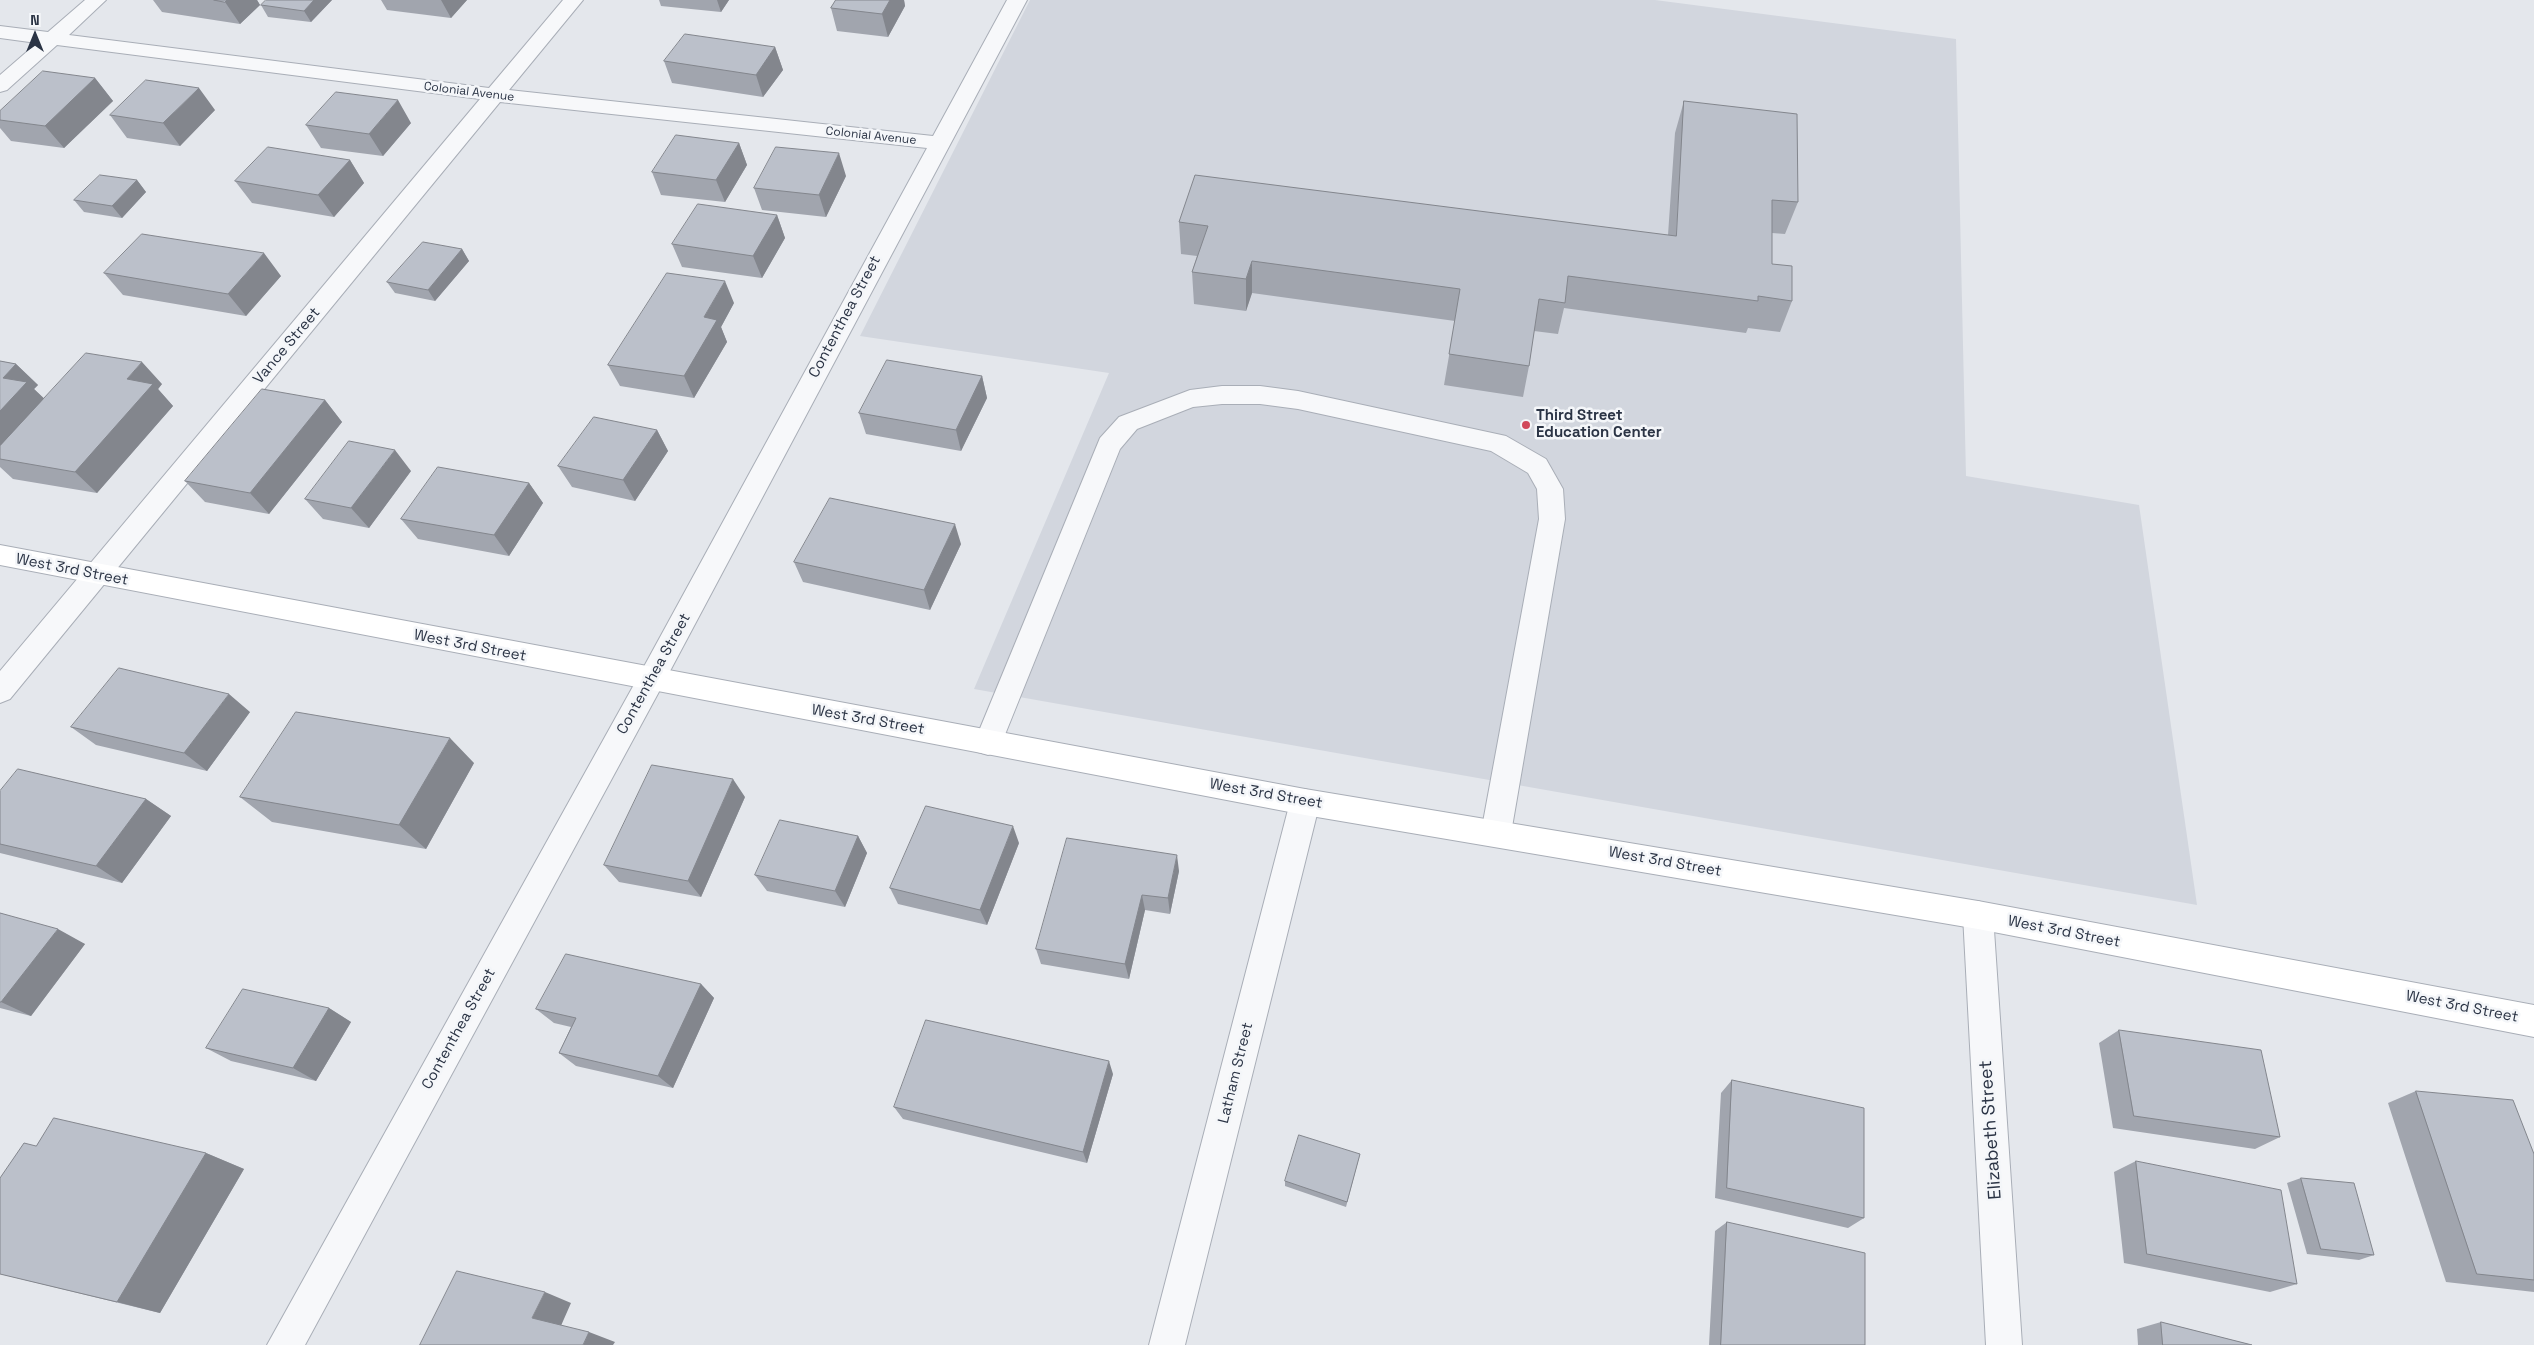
<!DOCTYPE html>
<style>
body{margin:0}
#map{position:relative;width:2534px;height:1345px;overflow:hidden;background:#e4e7ec;font-family:"Space Grotesk",sans-serif}
canvas{display:block}
.north{position:absolute;left:10px;top:10px;width:50px;height:50px;-webkit-text-stroke:4px #f4f6f9;paint-order:stroke;rotate:0deg;font-size:14px;font-weight:700;line-height:20px;text-align:center;color:#2b3445}
.north::after{content:'';display:block;margin:auto;width:18px;height:22px;background:#2b3445;clip-path:polygon(50% 0,100% 100%,50% 72%,0 100%)}
</style>
<div id="map">
<canvas width="2534" height="1345"></canvas>
<div class="north">N</div>
</div>
<script>
const ctx = document.querySelector('canvas').getContext('2d');
ctx.lineJoin = 'round';
function fillPath(path, color) { ctx.fillStyle = color; ctx.fill(path, 'evenodd'); }
function stroke(path, color, width, dash) { ctx.strokeStyle = color; ctx.lineWidth = width; ctx.lineCap = dash ? 'butt' : 'round'; ctx.setLineDash(dash || []); ctx.stroke(path); }
function write(font, color, halo, rows, align = 'center') {
  ctx.font = font + ' "Space Grotesk",sans-serif'; ctx.lineWidth = 5; ctx.setLineDash([]); ctx.textBaseline = 'middle'; ctx.strokeStyle = halo; ctx.fillStyle = color; for (const [text, x, y, turn = 0] of rows) {
    ctx.save(); ctx.translate(x, y); ctx.rotate((+turn || 0) * Math.PI / 180); ctx.textAlign = isNaN(turn) ? turn : align; if (halo) ctx.strokeText(text, 0, 0); ctx.fillText(text, 0, 0); ctx.restore();
  }
}
fillPath(new Path2D(`
 M1030 0H1655L1956 39 1966 476 2139 505 2197 905 974 689 1109 373 860 336Z`), '#d2d6de');
const lane = new Path2D(`
 M1222 386H1260L1298 391 1506 436 1546 459 1563 489 1565 519 1511 833 1506 842 1496 846 1486 842 1481 833 1539 519 1537 489 1528 473 1491 451 1298 409 1260 404H1222L1193 407 1137 429 1120 449 998 752 988 755 978 752 974 743 1100 438 1119 417 1190 390Z`);
const street = new Path2D(`
 M85 0H106L69 35 489 88 563 0H583L509 90 933 136 1007 0H1027L661 688 305 1345H267L641 672 927 148 500 102 10 699 0 703V671L480 99 57 45 7 90 0 92V75L37 43 0 38V26L48 32Z
 M1305 789 1315 793 1320 802 1185 1345H1149L1290 802 1295 793Z
 M1978 901 1989 905 1993 915 2022 1345H1986L1963 915 1967 905Z`);
const secondary = new Path2D(`
 M0 545 1305 789 1978 901 2534 1005V1037L1978 929 1305 815 0 565Z`);
stroke(lane, '#a9aeb7', 2);
stroke(street, '#a9aeb7', 2);
stroke(secondary, '#a9aeb7', 2);
fillPath(lane, '#f7f8fa');
fillPath(street, '#f7f8fa');
fillPath(secondary, '#fff');
fillPath(new Path2D(`
 M153 0H257L260 5 240 24 162 12Z
 M332 0 311 22 268 17 261 5Z
 M381 0H467L451 18 387 10Z
 M659 0H729L721 12 661 6Z
 M836 0H904L905 6 888 37 837 31 831 8Z
 M775 47 783 70 763 97 672 83 664 61Z
 M95 78 113 101 64 148 11 141 0 128V111Z
 M1684 101 1798 202 1785 234 1772 233V264L1792 301 1780 332 1748 328 1746 333 1564 308 1558 334 1534 331 1529 366 1523 397 1444 385 1455 321 1252 293 1246 311 1194 304 1192 272 1197 256 1181 254 1179 222 1668 235 1675 133Z
 M215 110 180 146 127 138 110 115Z
 M411 123 383 156 321 148 306 125Z
 M739 143 747 165 725 202 661 195 652 172Z
 M350 160 364 183 334 217 252 203 235 181Z
 M846 176 826 217 762 210 754 188Z
 M137 180 146 192 122 218 84 212 74 200Z
 M777 215 785 238 762 278 682 267 672 244Z
 M462 249 469 261 435 301 395 293 387 282Z
 M104 273 281 276 246 316 123 295Z
 M734 303 721 327 727 342 694 398 620 386 608 365Z
 M0 361 16 364 38 385 34 389 44 399 162 384 158 389 173 406 97 493 13 479 0 467Z
 M982 376 987 398 961 451 866 434 859 413Z
 M325 400 342 422 269 514 205 502 185 481Z
 M657 430 668 451 635 501 572 487 558 466Z
 M411 471 369 528 323 519 305 499Z
 M529 483 543 503 509 556 418 539 401 519Z
 M961 544 930 610 803 582 794 562Z
 M250 712 207 771 96 745 71 727Z
 M474 763 426 849 272 822 240 797Z
 M0 791 146 799 171 816 122 883 0 853Z
 M745 797 701 897 619 882 604 865Z
 M858 836 867 853 845 907 767 891 755 875Z
 M1019 843 987 925 898 904 890 888Z
 M1179 871 1170 914 1145 910 1129 979 1041 964 1036 949Z
 M0 913 85 944 31 1016 0 1008Z
 M701 984 714 998 673 1088 576 1066 559 1053 571 1027 554 1023 536 1009Z
 M329 1008 351 1022 316 1081 231 1061 206 1048Z
 M2119 1030 2280 1137 2255 1149 2113 1128 2099 1043Z
 M1113 1074 1087 1163 903 1119 894 1107Z
 M1732 1080 1864 1218 1848 1228 1715 1198 1721 1093Z
 M2416 1091 2534 1154V1292L2446 1282 2388 1103Z
 M36 1146 206 1153 244 1169 160 1313 0 1274V1178Z
 M1360 1154 1346 1207 1285 1186V1181Z
 M2136 1161 2297 1284 2270 1292 2124 1263 2114 1172Z
 M2301 1178 2374 1255 2359 1260 2307 1254 2287 1183Z
 M1727 1222 1865 1345H1709L1715 1231Z
 M2161 1322 2252 1345H2138L2137 1329Z`), '#a1a5ae');
fillPath(new Path2D(`
 M227 0H257L260 5 240 24 225 2Z
 M314 0H332L311 22 304 11Z
 M441 0H467L451 18Z
 M717 0H729L721 12Z
 M890 0H904L905 6 888 37 882 14Z
 M775 47 783 70 763 97 756 75Z
 M95 78 113 101 64 148 45 126Z
 M199 88 215 110 180 146 163 123Z
 M398 100 411 123 383 156 369 134Z
 M739 143 747 165 725 202 716 180Z
 M839 153 846 176 826 217 819 195Z
 M350 160 364 183 334 217 318 195Z
 M137 180 146 192 122 218 112 206Z
 M777 215 785 238 762 278 753 256Z
 M462 249 469 261 435 301 428 290Z
 M264 253 281 276 246 316 228 294Z
 M1252 261V293L1246 311V279Z
 M725 281 734 303 721 327 727 342 694 398 684 376 704 317Z
 M142 362 162 384 158 389 173 406 97 493 75 472 127 379Z
 M16 364 38 385 34 389 49 403 0 458V411L3 378Z
 M982 376 987 398 961 451 956 430Z
 M325 400 342 422 269 514 250 493Z
 M657 430 668 451 635 501 623 480Z
 M395 450 411 471 369 528 351 508Z
 M529 483 543 503 509 556 494 535Z
 M955 524 961 544 930 610 924 590Z
 M229 694 250 712 207 771 184 753Z
 M450 738 474 763 426 849 399 825Z
 M733 779 745 797 701 897 688 881Z
 M146 799 171 816 122 883 96 866Z
 M1013 826 1019 843 987 925 980 910Z
 M858 836 867 853 845 907 835 891Z
 M1177 855 1179 871 1170 914 1168 898Z
 M1142 895 1145 910 1129 979 1125 964Z
 M58 929 85 944 31 1016 1 1002Z
 M701 984 714 998 673 1088 658 1076Z
 M329 1008 351 1022 316 1081 293 1068Z
 M1109 1061 1113 1074 1087 1163 1083 1152Z
 M206 1153 244 1169 160 1313 117 1302Z
 M545 1292 571 1303 560 1328 532 1318Z
 M589 1332 615 1342 613 1345H583Z`), '#83868d');
const building = new Path2D(`
 M214 0H227L225 2Z
 M266 0H314L304 11 261 5Z
 M836 0H890L882 14 831 8Z
 M685 34 775 47 756 75 664 61Z
 M43 71 95 78 45 126 0 120V111Z
 M146 80 199 88 163 123 110 115Z
 M336 92 398 100 369 134 306 125Z
 M1684 101 1797 114 1798 202 1772 200V264L1792 266V301L1758 296V301L1568 276 1565 303 1539 299 1529 366 1449 354 1460 289 1252 261 1246 279 1192 272 1208 226 1179 222 1195 175 1676 236Z
 M676 135 739 143 716 180 652 172Z
 M268 147 350 160 318 195 235 181Z
 M776 147 839 153 819 195 754 188Z
 M100 175 137 180 112 206 74 200Z
 M698 204 777 215 753 256 672 244Z
 M142 234 264 253 228 294 104 273Z
 M423 242 462 249 428 290 387 282Z
 M667 273 725 281 704 317 717 320 684 376 608 365Z
 M86 353 142 362 127 379 153 384 75 472 0 459V446Z
 M887 360 982 376 956 430 859 413Z
 M0 361 16 364 3 378 27 382 0 411Z
 M262 389 325 400 250 493 185 481Z
 M594 417 657 430 623 480 558 466Z
 M349 441 395 450 351 508 305 499Z
 M438 467 529 483 494 535 401 519Z
 M830 498 955 524 924 590 794 562Z
 M119 668 229 694 184 753 71 727Z
 M296 712 450 738 399 825 240 797Z
 M652 765 733 779 688 881 604 865Z
 M18 769 146 799 96 866 0 844V791Z
 M926 806 1013 826 980 910 890 888Z
 M780 820 858 836 835 891 755 875Z
 M1067 838 1177 855 1168 898 1142 895 1125 964 1036 949Z
 M0 913 58 929 1 1002H0Z
 M566 954 701 984 658 1076 559 1053 576 1018 536 1009Z
 M243 989 329 1008 293 1068 206 1048Z
 M926 1020 1109 1061 1083 1152 894 1107Z
 M2119 1030 2261 1050 2280 1137 2134 1116Z
 M1732 1080 1864 1108V1218L1727 1188Z
 M2416 1091 2513 1100 2534 1154V1280L2477 1274Z
 M54 1118 206 1153 117 1302 0 1274V1178L24 1143 36 1146Z
 M1299 1135 1360 1154 1347 1202 1285 1181Z
 M2136 1161 2281 1190 2297 1284 2147 1254Z
 M2301 1178 2354 1183 2374 1255 2321 1249Z
 M1727 1222 1865 1253V1345H1721Z
 M457 1271 545 1292 532 1318 589 1332 583 1345H420Z
 M2161 1322 2252 1345H2163Z`);
fillPath(building, '#bbc0ca');
stroke(building, '#83868d', 1);
for (const [x, y, r, color] of [
 [1526,425,5,"#d1495b"]
]) { const dot = new Path2D(); dot.arc(x, y, r, 0, 2 * Math.PI); ctx.fillStyle = color; ctx.fill(dot); stroke(dot, '#f4f6f9', 2); }
write('12px', '#2b3445', '#f4f6f9', [
 ["Colonial Avenue",469,92,7],
 ["Colonial Avenue",871,136,6]
]);
write('15px', '#2b3445', '#f4f6f9', [
 ["Contenthea Street",845,317,-62],
 ["Vance Street",287,346,-50],
 ["West 3rd Street",72,570,11],
 ["West 3rd Street",470,646,11],
 ["Contenthea Street",654,674,-61],
 ["West 3rd Street",868,720,10],
 ["West 3rd Street",1266,794,10],
 ["West 3rd Street",1665,862,10],
 ["West 3rd Street",2064,932,11],
 ["West 3rd Street",2462,1007,11],
 ["Contenthea Street",459,1029,-61],
 ["Latham Street",1236,1073,-76]
]);
write('bold 15px', '#2b3445', '#f4f6f9', [
 ["Third Street",1536,416],
 ["Education Center",1536,433]
], 'left');
write('18px', '#2b3445', '#f4f6f9', [
 ["Elizabeth Street",1991,1130,-94]
]);
</script>
